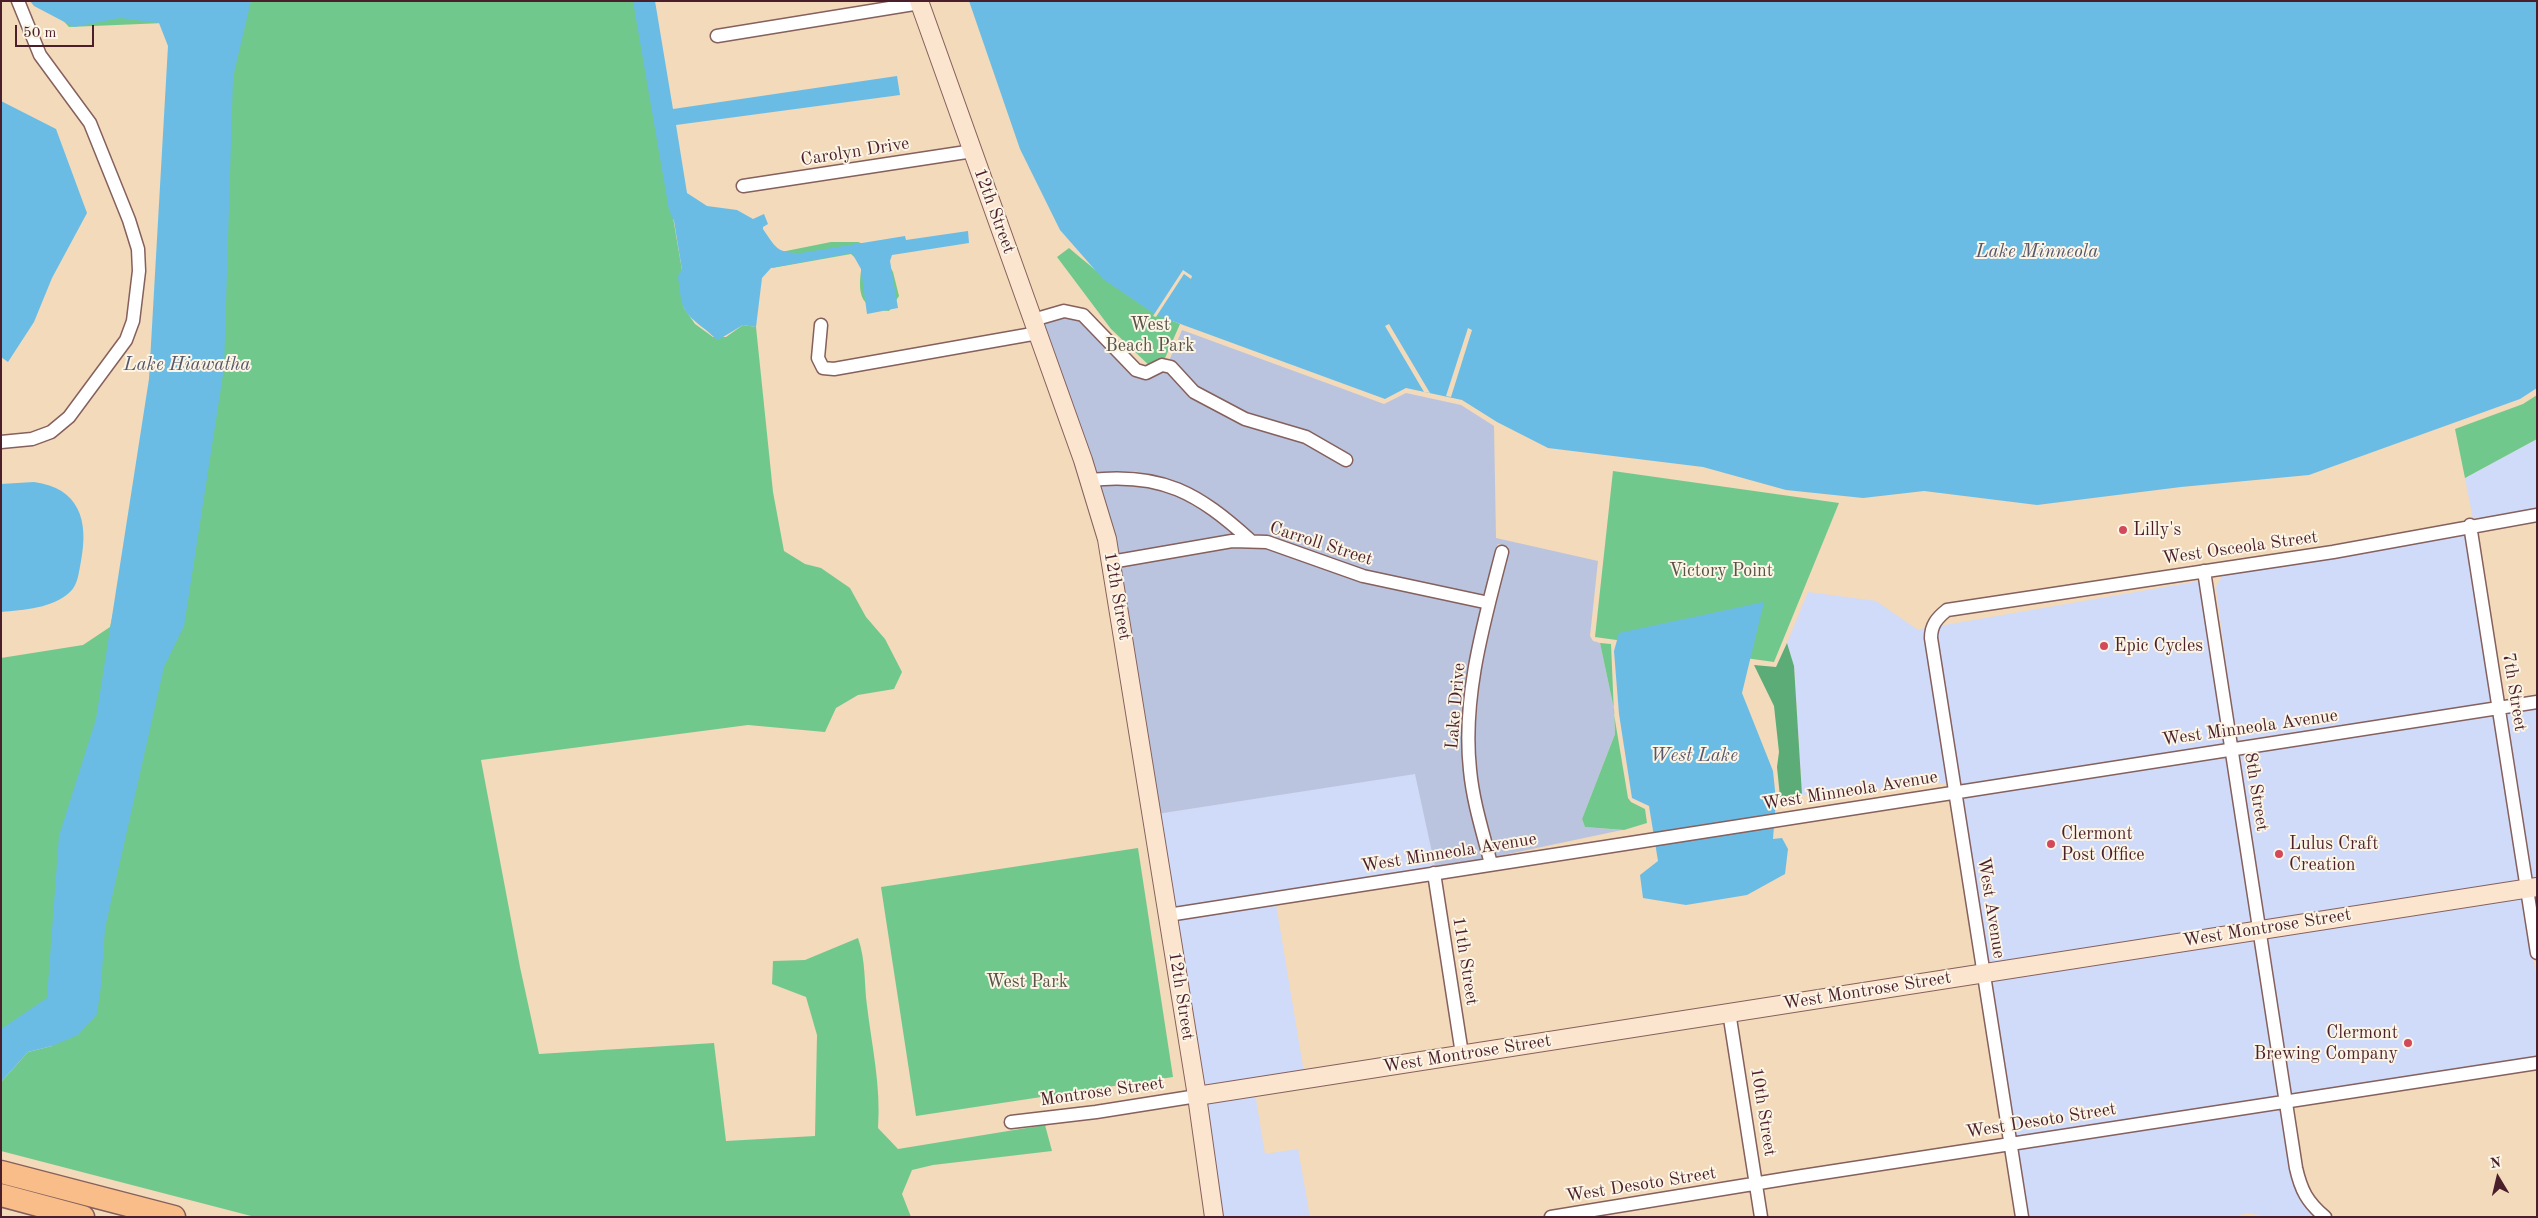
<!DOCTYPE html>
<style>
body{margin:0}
#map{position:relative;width:2538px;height:1218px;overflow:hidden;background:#f2daba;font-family:"Old Standard TT",serif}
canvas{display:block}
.frame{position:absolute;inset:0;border:2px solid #4a1f2b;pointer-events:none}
.north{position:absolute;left:2473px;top:1153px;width:50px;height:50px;-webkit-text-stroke:4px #fcf5e5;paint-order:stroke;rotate:351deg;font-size:14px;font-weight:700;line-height:20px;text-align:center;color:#4a1f2b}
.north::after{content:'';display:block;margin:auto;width:18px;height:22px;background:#4a1f2b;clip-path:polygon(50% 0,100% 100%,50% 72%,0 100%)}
.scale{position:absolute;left:15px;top:25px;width:79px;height:22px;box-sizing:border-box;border:2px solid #4a1f2b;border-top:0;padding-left:6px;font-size:15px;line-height:18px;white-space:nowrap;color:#4a1f2b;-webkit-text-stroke:4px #fcf5e5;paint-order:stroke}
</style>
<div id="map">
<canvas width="2538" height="1218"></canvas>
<div class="frame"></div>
<div class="north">N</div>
<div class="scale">50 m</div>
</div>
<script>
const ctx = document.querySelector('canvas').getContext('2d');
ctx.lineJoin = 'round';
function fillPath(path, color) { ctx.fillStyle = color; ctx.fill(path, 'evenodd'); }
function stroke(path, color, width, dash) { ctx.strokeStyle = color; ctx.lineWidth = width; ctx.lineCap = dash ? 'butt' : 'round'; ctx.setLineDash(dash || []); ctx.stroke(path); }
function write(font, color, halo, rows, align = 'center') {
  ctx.font = font + ' "Old Standard TT",serif'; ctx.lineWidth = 4; ctx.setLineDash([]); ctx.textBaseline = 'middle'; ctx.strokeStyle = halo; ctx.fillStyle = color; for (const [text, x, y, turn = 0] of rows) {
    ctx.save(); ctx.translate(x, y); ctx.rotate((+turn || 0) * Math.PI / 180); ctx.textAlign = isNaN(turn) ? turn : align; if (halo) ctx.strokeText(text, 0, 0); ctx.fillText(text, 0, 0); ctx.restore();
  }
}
fillPath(new Path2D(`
 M2537 439V509L2473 519 2465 478Z
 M2466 535 2493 702 2236 741 2216 587 2222 576Z
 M2200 581 2226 743 1959 785 1937 638 1939 626Z
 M1808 592 1876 601 1918 630 1926 628 1948 787 1946 783 1802 795 1794 666 1787 643Z
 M2537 708V881H2532L2505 713Z
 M2494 714 2521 883 2264 922 2238 753Z
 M2227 755 2253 923 1988 966 1961 797Z
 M1416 773 1435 866 1172 908 1157 814Z
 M2523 895 2537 982V1057L2291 1096 2266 934Z
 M1276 904 1304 1073 1201 1089 1174 920Z
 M2255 936 2281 1097 2015 1137 1990 979Z
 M1255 1093 1265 1154 1298 1149 1310 1217H1219L1203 1101Z
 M2282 1109 2295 1189 2302 1203 2316 1217H2272L2246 1213 2234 1217H2028L2016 1149Z`), '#d0daf9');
fillPath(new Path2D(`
 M1064 317 1080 321 1134 376 1147 379 1163 371 1168 373 1192 398 1243 425 1305 443 1349 468 1354 458 1308 432 1247 414 1197 387 1169 361 1182 330 1384 404 1406 393 1461 405 1494 426 1496 538 1598 561 1590 636 1593 641 1600 643 1614 709 1615 734 1582 819 1585 827 1622 830 1494 857 1478 790 1474 741 1481 667 1508 547 1498 544 1485 596 1365 571 1283 541 1252 534 1210 500 1166 479 1134 471 1093 473 1042 326 1044 323Z
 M1133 484 1164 490 1184 498 1205 510 1235 535 1115 556 1097 485Z
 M1233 547 1266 548 1363 582 1482 608 1465 709 1484 859 1435 866 1415 774 1157 814 1118 568Z`), '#bac4de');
fillPath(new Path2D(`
 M45 1H194V127L188 267 178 361 154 558 129 666 77 840 68 894V932L75 992 63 1013 31 1025 1 1052V658L83 645 110 627 140 497 154 368 171 169 173 37 164 23 69 27Z
 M210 1H636L682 270 680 288 684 308 695 324 713 337H726L743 325 756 327 773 492 784 551 805 564 821 568 850 588 866 617 885 639 902 672 894 689 858 695 836 708 825 732 748 725 481 760 520 967 539 1054 714 1043 726 1141 815 1136 817 1035 806 997 772 984 773 961 805 960 858 938C866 961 864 983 867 1006 872 1047 881 1086 878 1128L898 1149 1045 1125 1052 1151 933 1165 912 1170 902 1194 911 1217H255L1 1151V1082L28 1052 52 1046 93 951Z
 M831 242H858L880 250 893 272 899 296 889 311C857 309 858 290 862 264L851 254 772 268 781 252Z
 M1069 248C1104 277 1137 307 1180 324L1162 365 1154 370 1111 329 1057 257Z
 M2537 395V439L2465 478 2455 429 2523 404Z
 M1613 471 1839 503 1774 662 1595 637Z
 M1600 643 1611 644 1614 714 1628 798 1631 802 1645 809 1647 823 1624 830 1585 827 1582 819 1615 734 1614 709Z
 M1138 848 1173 1077 916 1116 881 887Z`), '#71c88d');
fillPath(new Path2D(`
 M1787 643 1794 666 1802 795 1780 797 1777 767 1779 752 1774 706 1754 665 1776 667Z`), '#5cac78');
fillPath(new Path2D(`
 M30 1H251L233 77 224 368 184 626 164 667 105 928 101 986 97 1014 78 1035 52 1046 28 1052 1 1082V1029L47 998 59 836 96 719 149 379 168 46 159 23 120 18 74 27 34 6Z
 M633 1H655L673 109 897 76 900 95 676 125 687 193 707 206 737 210 753 219 764 214 768 224 763 227V229C776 248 777 253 801 253L905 236 906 240 968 231 969 243 892 255 890 261 898 308 867 314 861 269 852 253 771 268 762 278 756 327 743 325 718 340C713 337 710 333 706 330 680 310 682 308 678 276L682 270 674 221 669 210Z
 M969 1H2537V388L2520 399 2309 475 2181 487 2037 505 1924 491 1863 498 1786 490 1703 467 1548 448 1497 422 1462 400 1406 388 1385 399 1156 315 1103 279 1060 230 1020 149Z
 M1 101 56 129 87 213 52 278 34 322 8 362 1 357Z
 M34 482C79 488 89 520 81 561 79 571 78 585 70 592 54 608 23 610 1 612V484Z
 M1764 602 1742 693 1773 771 1776 800 1773 839 1782 838 1788 849 1785 874 1747 895 1686 905 1643 898 1640 875 1658 861 1649 806 1632 798 1619 714 1614 651 1619 633Z`), '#6abce5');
fillPath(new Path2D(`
 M1183 270 1192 276 1191 279 1184 274 1156 317 1153 316Z
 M1389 324 1430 393 1424 392 1385 326Z
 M1468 328 1472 330 1451 397 1446 396Z`), '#f2daba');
const street = new Path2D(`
 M717 36 920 3
 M743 186 973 151
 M1033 320 1064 311 1083 315 1136 370 1146 373 1162 365 1171 367 1194 392 1245 419 1306 437 1346 460
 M821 325 818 358 823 368 834 369 1038 333
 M1 442 32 439 51 432 69 417 126 340 133 321 139 271 138 249 129 220 90 123 40 55 18 1
 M1090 480C1162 472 1198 493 1250 540
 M2470 525 2537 953
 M1111 562 1232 541 1267 542 1363 576 1489 603
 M2204 571 2296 1168C2301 1190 2307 1202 2325 1217
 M1491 864C1483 833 1473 802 1470 770 1462 697 1484 622 1502 552
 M1434 873 1462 1054
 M1168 915 2537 702
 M1729 1012 1761 1217
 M1011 1122 1096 1112 1197 1096
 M1551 1217 1796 1177 2537 1063
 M2022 1217 1931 638C1931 625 1937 618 1947 610L2333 552 2537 515`);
const secondary = new Path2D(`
 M919 1 1083 460 1107 539 1197 1096 1214 1217
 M1197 1096 2537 887`);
const highway = new Path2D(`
 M1 1172 174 1217
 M1 1195 83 1217`);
stroke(street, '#85605d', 15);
stroke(secondary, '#85605d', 20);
stroke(highway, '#85605d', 25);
stroke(street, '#fff', 12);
stroke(secondary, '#fce5cf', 18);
stroke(highway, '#f8bd88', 22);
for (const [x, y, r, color] of [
 [2123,530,5,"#d1495b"],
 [2104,646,5,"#d1495b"],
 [2051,844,5,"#d1495b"],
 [2279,854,5,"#d1495b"],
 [2408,1043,5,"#d1495b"]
]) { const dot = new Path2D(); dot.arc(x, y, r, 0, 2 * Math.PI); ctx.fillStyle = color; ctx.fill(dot); stroke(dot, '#fcf5e5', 2); }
write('18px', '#4a1f2b', '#fcf5e5', [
 ["Carolyn Drive",855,152,-9],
 ["12th Street",994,211,70],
 ["Carroll Street",1321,544,18],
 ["West Osceola Street",2240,548,-8],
 ["12th Street",1117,596,80],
 ["7th Street",2514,692,81],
 ["Lake Drive",1456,706,-85],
 ["West Minneola Avenue",2250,728,-8],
 ["West Minneola Avenue",1850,791,-9],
 ["8th Street",2256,792,81],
 ["West Minneola Avenue",1449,853,-9],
 ["West Avenue",1991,908,81],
 ["West Montrose Street",2267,928,-9],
 ["11th Street",1465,961,81],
 ["West Montrose Street",1867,991,-9],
 ["12th Street",1181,996,81],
 ["West Montrose Street",1467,1054,-9],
 ["Montrose Street",1102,1092,-8],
 ["10th Street",1763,1112,81],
 ["West Desoto Street",2041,1121,-9],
 ["West Desoto Street",1641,1185,-9]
]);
write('18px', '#565248', '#fcf5e5', [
 ["West",1150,325],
 ["Beach Park",1150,346],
 ["Victory Point",1721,571],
 ["West Park",1027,982]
]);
write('18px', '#4a1f2b', '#fcf5e5', [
 ["Lilly's",2133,530],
 ["Epic Cycles",2114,646],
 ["Clermont",2061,834],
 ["Post Office",2061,855],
 ["Lulus Craft",2289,844],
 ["Creation",2289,865],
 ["Clermont",2398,1033,"right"],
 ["Brewing Company",2398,1054,"right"]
], 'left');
write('italic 19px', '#55566c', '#fcf5e5', [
 ["Lake Minneola",2037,252],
 ["Lake Hiawatha",187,365],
 ["West Lake",1694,756]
]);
</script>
